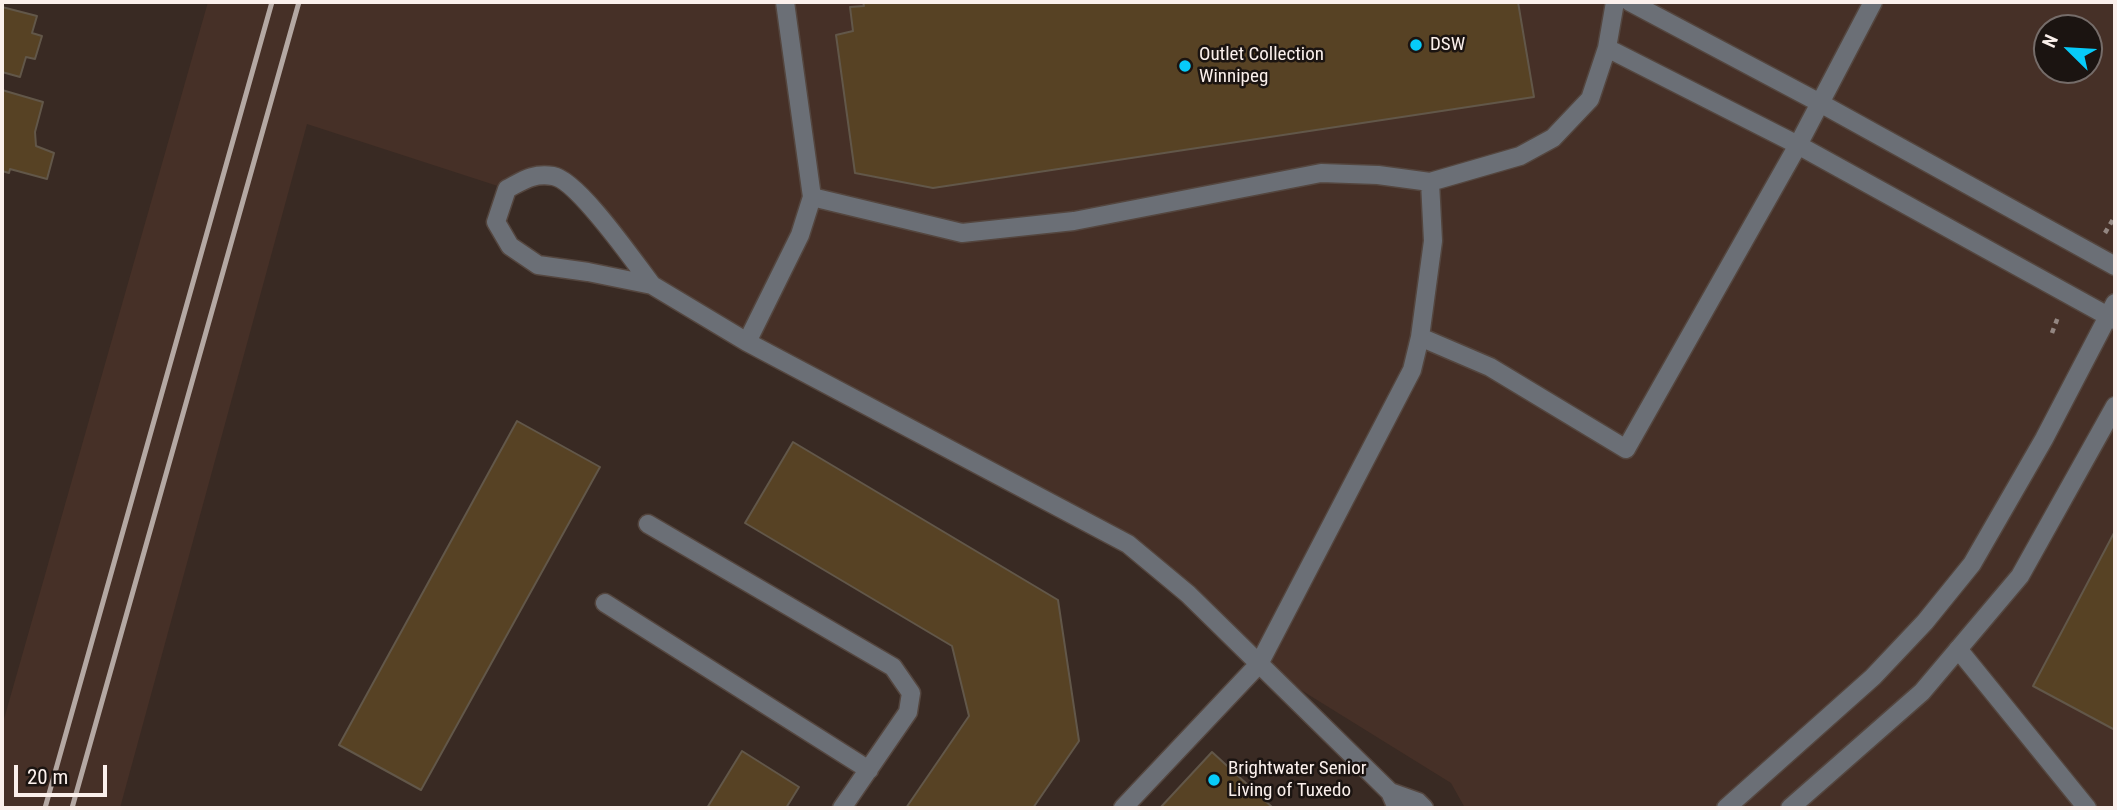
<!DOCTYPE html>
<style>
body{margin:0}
#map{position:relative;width:2117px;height:810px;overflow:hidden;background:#392a23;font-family:"Roboto Condensed",sans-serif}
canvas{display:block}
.frame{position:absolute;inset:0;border:4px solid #fbf0ec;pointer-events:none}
.north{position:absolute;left:2033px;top:14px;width:70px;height:70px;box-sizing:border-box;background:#1b1411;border:2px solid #756c69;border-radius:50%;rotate:294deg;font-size:19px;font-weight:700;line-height:28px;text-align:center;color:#fbf0ec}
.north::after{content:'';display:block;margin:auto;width:24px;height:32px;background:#07cbf9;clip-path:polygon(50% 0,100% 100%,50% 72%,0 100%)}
.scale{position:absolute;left:14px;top:765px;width:93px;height:32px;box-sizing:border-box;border:4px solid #fbf0ec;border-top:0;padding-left:9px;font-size:21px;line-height:24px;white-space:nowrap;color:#fbf0ec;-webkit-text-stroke:5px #1b1411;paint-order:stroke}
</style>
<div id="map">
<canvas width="2117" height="810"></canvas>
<div class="frame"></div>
<div class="north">N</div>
<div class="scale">20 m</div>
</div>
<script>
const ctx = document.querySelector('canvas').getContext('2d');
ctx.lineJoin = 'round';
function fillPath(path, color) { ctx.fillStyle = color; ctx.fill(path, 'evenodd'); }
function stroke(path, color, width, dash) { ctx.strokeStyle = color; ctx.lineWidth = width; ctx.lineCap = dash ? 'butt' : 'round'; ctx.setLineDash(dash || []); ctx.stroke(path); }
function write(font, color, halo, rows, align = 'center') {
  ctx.font = font + ' "Roboto Condensed",sans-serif'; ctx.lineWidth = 5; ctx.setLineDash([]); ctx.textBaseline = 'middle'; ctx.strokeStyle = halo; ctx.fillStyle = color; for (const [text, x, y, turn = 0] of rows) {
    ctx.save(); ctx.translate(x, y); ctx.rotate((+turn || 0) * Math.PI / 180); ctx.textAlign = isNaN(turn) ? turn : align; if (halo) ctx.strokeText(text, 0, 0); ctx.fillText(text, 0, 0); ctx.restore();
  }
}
fillPath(new Path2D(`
 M208 2H2115V808H1465L1451 783 1259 664 1128 544 652 285 557 176 507 189 307 124 120 808H2V726ZM2047 28H2089V70H2047Z`), '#463027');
const building = new Path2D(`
 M863 2H1518L1534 97 933 188 855 173 836 35 853 31 850 7 864 6Z
 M2 7 37 16 32 33 42 36 35 59 26 57 20 77 2 72Z
 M2 90 43 102 35 132 36 146 54 153 47 179 10 169 9 173 2 171Z
 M517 421 600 467 421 790 339 745Z
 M793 442 1058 600 1079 741 1033 808H906L969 716 952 646 745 523Z
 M2115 531V730L2033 686Z
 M742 751 799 787 786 808H707Z
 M1212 752 1273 808H1160Z`);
fillPath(building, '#574224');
stroke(building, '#625749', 2);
const minor = new Path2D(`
 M785 2 812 197 962 233 1074 221 1321 173 1378 175 1430 182 1520 156 1553 138 1590 99 1607 48 1615 2
 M1630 2 1820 103 2115 266
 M1607 48 1798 145 2115 320
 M652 285C635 263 578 180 553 176 533 173 524 180 507 189L496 222 510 246 538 265 588 272 652 285 747 342 1128 544 1188 594 1390 792 1397 808
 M1420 337 1490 367 1626 449 1798 145 1873 2
 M747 342 800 235 812 197
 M648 524 893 667 911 693 908 712 842 808
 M605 603 869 770
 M1958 649 2087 808
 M1390 792 1418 802 1424 808
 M1123 808 1259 664 1412 370 1420 337 1433 241 1430 182
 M1726 808 1873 677 1925 622 1972 564 2044 439 2115 303
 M1790 808 1922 692 2020 576 2115 406`);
stroke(minor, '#54463f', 21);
stroke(new Path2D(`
 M2105 233 2115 216
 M2052 333 2058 317`), '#938681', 4.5, [5, 5]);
stroke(minor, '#6b6f76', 18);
stroke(new Path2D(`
 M45 808 272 2
 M72 808 299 2`), '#b4a8a3', 5);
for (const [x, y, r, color] of [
 [1416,45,7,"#07cbf9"],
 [1185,66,7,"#07cbf9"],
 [1214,780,7,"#07cbf9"]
]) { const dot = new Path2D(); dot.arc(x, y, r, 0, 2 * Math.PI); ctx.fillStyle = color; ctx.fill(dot); stroke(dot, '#1b1411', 2.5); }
write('19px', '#fbf0ec', '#1b1411', [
 ["DSW",1430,45],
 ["Outlet Collection",1199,55],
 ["Winnipeg",1199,77],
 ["Brightwater Senior",1228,769],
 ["Living of Tuxedo",1228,791]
], 'left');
</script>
